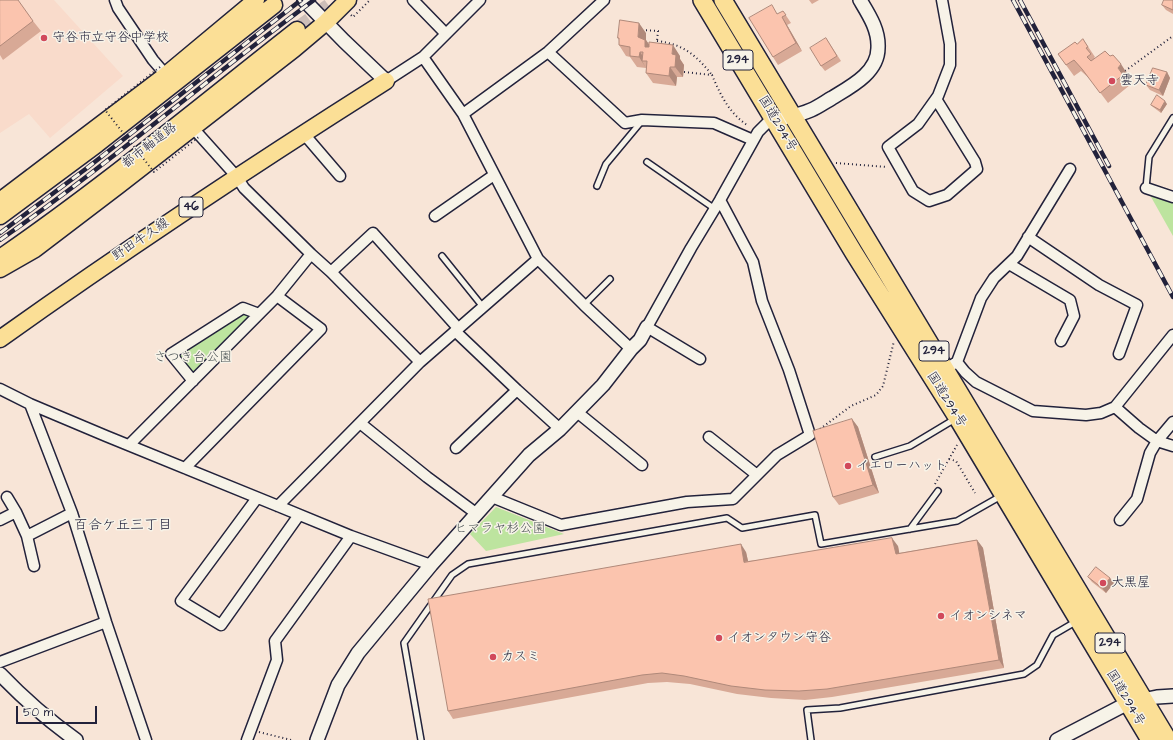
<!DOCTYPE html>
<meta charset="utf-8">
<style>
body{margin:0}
#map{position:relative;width:1173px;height:740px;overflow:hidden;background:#f8e5d7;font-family:"Architects Daughter",sans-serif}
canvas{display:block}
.scale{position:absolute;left:16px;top:706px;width:81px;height:18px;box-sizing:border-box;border:2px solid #22223b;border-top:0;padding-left:5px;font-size:12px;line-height:14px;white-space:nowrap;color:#22223b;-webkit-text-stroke:3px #f7f3e8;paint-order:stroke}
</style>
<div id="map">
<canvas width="1173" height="740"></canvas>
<div class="scale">50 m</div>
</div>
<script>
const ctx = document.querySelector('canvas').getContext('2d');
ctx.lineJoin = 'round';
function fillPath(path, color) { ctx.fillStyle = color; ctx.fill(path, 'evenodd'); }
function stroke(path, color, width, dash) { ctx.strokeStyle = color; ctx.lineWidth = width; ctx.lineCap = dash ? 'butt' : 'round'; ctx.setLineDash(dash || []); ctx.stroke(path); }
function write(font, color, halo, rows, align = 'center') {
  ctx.font = font + ' "Architects Daughter","Klee One",sans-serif'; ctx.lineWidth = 3; ctx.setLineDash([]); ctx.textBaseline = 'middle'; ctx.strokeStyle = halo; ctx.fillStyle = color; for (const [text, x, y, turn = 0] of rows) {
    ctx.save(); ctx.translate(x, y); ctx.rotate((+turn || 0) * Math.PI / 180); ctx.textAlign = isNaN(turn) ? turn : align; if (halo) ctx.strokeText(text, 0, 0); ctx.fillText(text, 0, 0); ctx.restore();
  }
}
fillPath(new Path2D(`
 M0 0H54L123 76 50 138 29 114 0 133Z`), '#f9dbcb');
fillPath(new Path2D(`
 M1146 188 1173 197V236Z
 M243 308 259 314 193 381 171 354Z
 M496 507 564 534 486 551 470 534Z`), '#bde49f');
stroke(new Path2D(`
 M297 30 338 0`), '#cdbeb8', 16, [16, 8]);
const service = new Path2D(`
 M647 162 715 209
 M597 186 606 164 641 122
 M1146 188 1149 157 1173 118
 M442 256 483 307
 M584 305 610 279
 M875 457 910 446 955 419
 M910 529 938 491
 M421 740 404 643 452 575 468 564 727 518 742 528 815 515 821 544 957 521 1001 496
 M811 740 807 710 840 708 1024 674 1037 665 1053 635 1077 621`);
const minor = new Path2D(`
 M115 0 118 8 153 60 166 75
 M413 0 446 34
 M548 52 625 123 642 120 714 123 753 140
 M423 57 463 114 538 259 584 305 631 349
 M386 81 423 57 480 0
 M936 99 975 162 977 169 947 195 929 201 913 191 888 147 918 124 938 96 950 65V44L942 0
 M463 114 548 52 604 0
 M193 128 237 177 244 188 311 254 331 272 420 362
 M304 134 340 176
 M1146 188 1173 197
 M435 216 494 175
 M1028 237 1099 285 1137 305 1119 354
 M1009 264 1070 300 1074 316 1061 341
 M331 272 373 233 458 328
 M455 331 517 390 560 429
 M700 359 647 327 691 248 720 200 758 132 767 123 774 120
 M957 362 965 372 976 382 1033 411 1086 415 1101 413 1115 407 1173 335
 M952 365 957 362 981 298 994 278 1017 256 1070 169
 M193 381 171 354 243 308 259 314
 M0 389 30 404 106 436 278 506 351 536 431 565
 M30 404 72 513 106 622 146 740
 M1115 407 1139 428 1157 441 1173 446
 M577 412 642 465
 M360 423 427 477 477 514
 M709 437 757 475
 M129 445 277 296 311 254
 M456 448 517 390
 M185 468 321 329 277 296
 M7 497 16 512
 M492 497 561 525 687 502 733 499 777 455 810 435 789 370 762 301 753 262 720 200
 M257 498 181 601 221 625 299 515
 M278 506 420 362 538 259
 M0 520 16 512 27 536
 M1120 520 1137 499 1150 453 1157 441 1173 422
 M34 566 27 536 72 513
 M0 662 106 622
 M247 740 277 660 275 641 351 536`);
const tertiary = new Path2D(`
 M304 0 344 41 386 81
 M784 118C793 116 802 114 811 110 818 107 825 102 832 98 850 87 878 73 878 48 879 30 869 15 860 0
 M0 674C23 698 48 720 76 740
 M317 740 338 685 358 653 431 565 529 455 560 429 603 385 631 349 640 340 647 327
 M1057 740 1128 703 1157 697 1173 696`);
const primary = new Path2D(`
 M0 201 166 75 256 0
 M0 216 97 144 274 5
 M0 258C103 187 199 107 297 30
 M0 269 35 249 119 185 294 49 326 22 348 0
 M0 339C126 249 255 164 386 81`);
const trunk = new Path2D(`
 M702 0 854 253 957 417 1150 740
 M723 0 1168 740`);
stroke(service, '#22223b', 8);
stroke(minor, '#22223b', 13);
stroke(tertiary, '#22223b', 16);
stroke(primary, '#22223b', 19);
stroke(trunk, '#22223b', 20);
stroke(new Path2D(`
 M351 15 353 17 370 0
 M642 30 658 31 657 41
 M657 41C683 44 696 55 712 75
 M1125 71 1173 36
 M684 72 712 75C720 94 729 113 747 125
 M836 163 887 167
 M820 429 851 406 876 395 883 386 894 341
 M949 459 956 461 975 493
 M935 484 957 445
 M259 732 291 740`), '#22223b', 2, [1, 3]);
stroke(service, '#f7f3e8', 5);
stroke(minor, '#f7f3e8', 10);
stroke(tertiary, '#f7f3e8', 13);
stroke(primary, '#fbdf96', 16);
stroke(trunk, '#fbdf96', 17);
const rail = new Path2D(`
 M1013 0 1173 297
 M1020 0 1109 166
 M0 233 87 168 301 0
 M0 240C108 165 208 78 314 0`);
stroke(rail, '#22223b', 4.5);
stroke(rail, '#f7f3e8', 3, [9]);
stroke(new Path2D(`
 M160 67 105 110 154 172 200 136`), '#22223b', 2, [1, 3]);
fillPath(new Path2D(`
 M0 0 33 21 41 31 3 60 0 55Z
 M809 0H819L812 4Z
 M1173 0V14L1166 10 1162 5Z
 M783 11 791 23 787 25 802 51 778 65 773 57 779 14Z
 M646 33V40L649 45 680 56V59L684 65 683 77H677L676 86 653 83 646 73V68L637 67 630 57 626 56 619 45V40L618 38Z
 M826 38 841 61 825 71 821 66Z
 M1083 39 1095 57 1094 58V59L1128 75 1126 78 1130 85 1108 103 1090 79 1081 71 1074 76 1058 54 1077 44Z
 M1167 72 1170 78 1163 96 1150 90 1146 85Z
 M1167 104 1161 113 1153 107 1151 105Z
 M852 419 858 427 879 493 839 505 833 497Z
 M977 540 983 548 1004 668 832 697 805 700 771 698 737 694 690 684 667 682 648 683 453 719 448 711 746 552 748 561 898 546 899 553Z
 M1088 577 1110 578 1114 583 1106 593 1092 582Z`), '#d8a996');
fillPath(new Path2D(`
 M782 17 787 25 802 51 796 43Z
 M639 23 646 33V40L653 50 652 58 638 37Z
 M673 45 680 56V59L684 65 683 77 675 67 672 54Z
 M640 52 646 61H642L646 68 639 57Z
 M1121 64 1128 75 1126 78 1130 85 1118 68Z
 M670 67 677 77 676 86 669 76Z
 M1167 72 1170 78 1163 96 1159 90Z
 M1165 101 1167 104 1161 113 1160 110Z
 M852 419 858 427 879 493 873 485Z
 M892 538 898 546 901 562 896 554Z
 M977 540 983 548 1004 668 999 660Z
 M741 544 746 552 750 570 744 562Z
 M1110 578 1114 583 1106 593 1102 588Z`), '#b0897a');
const building = new Path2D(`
 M0 0H18L33 21 0 46Z
 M1164 0H1173V10L1162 5Z
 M772 5 777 14 783 11 786 15 782 17 796 43 773 57 749 18Z
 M620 20 639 23 638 37 645 40V47H649V42L673 45 672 54 676 55 675 67H670L669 76 646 73 647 61H642L643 52H640L639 57 630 56V47L619 45V38H618Z
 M826 38 837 56 821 66 810 48Z
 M1083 39 1088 47 1086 48 1091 54 1087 57 1091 61 1105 51 1110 56 1113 55 1121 64 1118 68 1123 75 1100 93 1082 69 1074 60 1066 65 1058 54 1075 42 1077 44Z
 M1153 68 1167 72 1159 90 1146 85Z
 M1157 95 1165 101 1160 110 1151 105Z
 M852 419 873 485 833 497 813 431Z
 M892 538 896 554 977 540 999 660 827 689 799 691 765 690 731 686 684 676 662 673 642 675 448 711 428 599 741 544 744 562Z
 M1096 567 1110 578 1102 588 1088 577Z`);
fillPath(building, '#fbc4ae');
stroke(building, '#b0897a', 1);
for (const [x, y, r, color] of [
 [44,38,4,"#d1495b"],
 [1112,81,4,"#d1495b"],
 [848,466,4,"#d1495b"],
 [1103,583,4,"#d1495b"],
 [941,616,4,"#d1495b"],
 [719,638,4,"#d1495b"],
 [493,657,4,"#d1495b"]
]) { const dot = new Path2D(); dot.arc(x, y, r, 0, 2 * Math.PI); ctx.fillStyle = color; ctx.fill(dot); stroke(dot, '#f7f3e8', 1.5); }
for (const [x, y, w] of [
 [738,60,30],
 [191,207,24],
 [934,351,30],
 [1110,643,30]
]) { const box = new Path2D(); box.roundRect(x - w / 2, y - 10, w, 20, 3); ctx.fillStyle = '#f7f3e8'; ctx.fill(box); stroke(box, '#22223b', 1); }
write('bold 12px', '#22223b', null, [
 ["294",738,60],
 ["46",191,207],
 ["294",934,351],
 ["294",1110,643]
]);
write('13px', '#22223b', '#f7f3e8', [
 ["守谷市立守谷中学校",52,38],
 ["雲天寺",1120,81],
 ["イエローハット",856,466],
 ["大黒屋",1111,583],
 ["イオンシネマ",949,616],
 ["イオンタウン守谷",727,638],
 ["カスミ",501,657]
], 'left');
write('13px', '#22223b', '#f7f3e8', [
 ["国道294号",777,124,59],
 ["都市軸道路",150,146,-38],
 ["野田牛久線",141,240,-34],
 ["国道294号",946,400,58],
 ["国道294号",1125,698,59]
]);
write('13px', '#495254', '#f7f3e8', [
 ["さつき台公園",193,358],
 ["ヒマラヤ杉公園",500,529]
]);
write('14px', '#22223b', '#f7f3e8', [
 ["百合ケ丘三丁目",123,526]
]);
</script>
